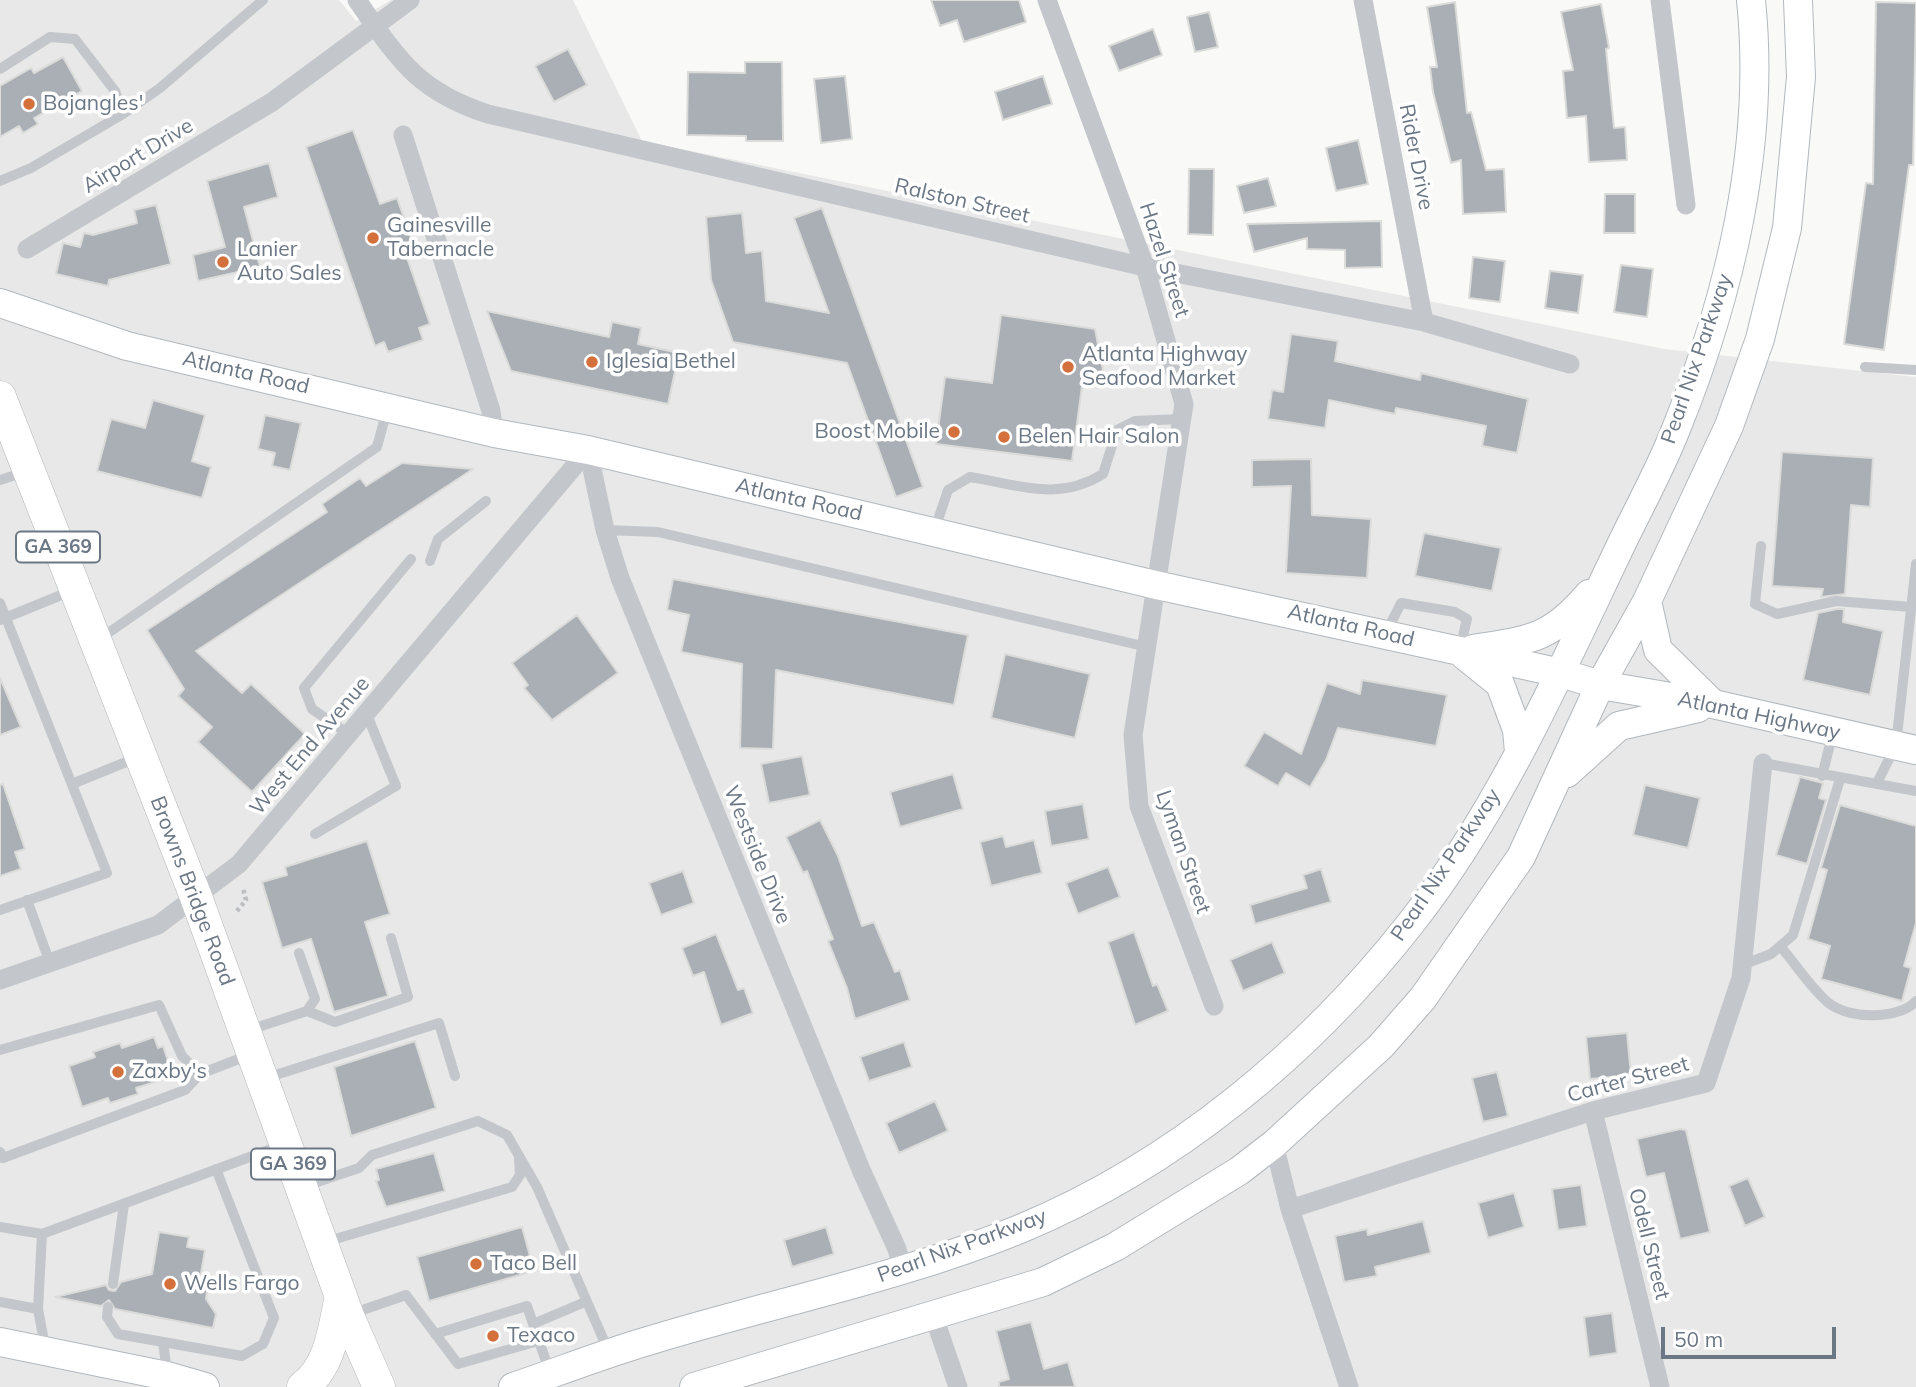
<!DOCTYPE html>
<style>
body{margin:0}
#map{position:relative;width:1916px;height:1387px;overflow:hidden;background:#f9f9f7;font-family:Mulish,sans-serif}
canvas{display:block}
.scale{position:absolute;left:1661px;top:1327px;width:175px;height:32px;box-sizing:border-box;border:4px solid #6b7785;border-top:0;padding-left:9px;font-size:21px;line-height:24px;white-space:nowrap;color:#6b7785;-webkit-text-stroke:5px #fff;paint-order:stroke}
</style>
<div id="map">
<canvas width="1916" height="1387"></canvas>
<div class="scale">50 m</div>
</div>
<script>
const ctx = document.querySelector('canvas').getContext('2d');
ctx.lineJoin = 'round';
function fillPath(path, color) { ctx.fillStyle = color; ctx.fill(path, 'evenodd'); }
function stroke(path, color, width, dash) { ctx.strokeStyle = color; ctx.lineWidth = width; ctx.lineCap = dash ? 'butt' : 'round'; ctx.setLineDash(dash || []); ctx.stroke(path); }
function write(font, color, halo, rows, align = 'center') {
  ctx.font = font + ' Mulish,sans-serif'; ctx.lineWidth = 7; ctx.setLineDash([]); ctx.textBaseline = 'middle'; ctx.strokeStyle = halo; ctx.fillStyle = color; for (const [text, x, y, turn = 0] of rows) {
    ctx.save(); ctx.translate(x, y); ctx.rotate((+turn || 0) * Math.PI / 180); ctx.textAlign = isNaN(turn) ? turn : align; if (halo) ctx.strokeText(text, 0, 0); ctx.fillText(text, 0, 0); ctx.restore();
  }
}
fillPath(new Path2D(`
 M0 0H339L356 21 391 0H573L642 141 1664 349 1916 377V1387H0Z`), '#e7e8e7');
const building = new Path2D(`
 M931 0H1019L1026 22 964 42 957 20 940 26Z
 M1455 2 1467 113 1471 112 1486 170 1504 169 1506 212 1463 214 1461 160 1451 163 1433 92 1430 67H1437L1427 7Z
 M1876 2 1916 3 1913 165H1909L1884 350 1844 344 1866 183 1873 184Z
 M1601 4 1609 48 1606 49 1614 128 1625 127 1627 160 1589 162 1586 116 1567 118 1563 71 1573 70 1561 12Z
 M1209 12 1218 47 1195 52 1187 17Z
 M1153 29 1162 55 1119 71 1109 46Z
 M568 49 587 85 554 102 535 66Z
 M63 57 82 91 34 118 38 124 23 133 19 126 0 137V86L31 68 34 73Z
 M745 62H782L783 141H746V136L687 135 688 72 745 73Z
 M845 76 852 139 821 143 814 79Z
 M1043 76 1052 104 1003 120 995 92Z
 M353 130 380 204 397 198 416 252 406 255 430 324 419 328 423 340 388 352 384 342 375 346 306 147Z
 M1358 140 1368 184 1336 191 1326 148Z
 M269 163 278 197 244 207 260 267 198 281 193 255 225 247 207 181Z
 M1189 169H1214L1213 235 1188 234Z
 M1268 178 1276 206 1244 213 1237 186Z
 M1605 194H1635V233H1604Z
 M156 205 171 264 109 280 108 286 56 274 63 243 80 247 84 233 93 235 137 223 134 210Z
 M822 208 923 487 896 497 847 363 733 342 711 280 706 217 742 213 746 253 762 251 766 301 829 313 794 218Z
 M1381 221 1382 267 1345 268V250L1307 249V238L1254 252 1247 224Z
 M1473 257 1505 261 1500 302 1469 298Z
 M1621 265 1653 269 1647 317 1614 312Z
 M1550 271 1583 275 1578 313 1545 308Z
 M487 311 609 337 612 322 641 328 638 344 679 353 668 404 511 371Z
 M1001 315 1095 329 1105 381 1083 379 1072 461 936 444 945 377 992 383Z
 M1291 334 1338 341 1335 361 1420 380 1421 373 1528 399 1517 453 1482 446 1486 426 1396 408 1395 414 1329 400 1325 428 1268 419 1272 390 1283 392Z
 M153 400 205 415 192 461 211 467 202 498 97 471 111 419 145 428Z
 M265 415 301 423 290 470 272 466 275 453 258 449Z
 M1782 452 1873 458 1870 507 1851 505 1845 594 1821 597 1823 589 1772 586Z
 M1311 459 1312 515 1371 519 1367 578 1286 573 1291 486 1252 487V460Z
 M402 463 473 469 196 651 242 693 251 684 305 734 252 792 198 742 212 727 178 696 184 689 147 630 327 512 322 504 360 478 366 486Z
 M1424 533 1501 548 1492 591 1415 576Z
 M673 579 968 635 954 705 776 670 773 749 740 748 742 664 681 652 689 615 667 610Z
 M1837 609H1844L1843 622 1883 631 1870 695 1803 680 1818 613Z
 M577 615 618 673 552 720 524 688 528 685 512 663Z
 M1005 654 1090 674 1075 738 991 718Z
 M0 678 21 727 0 735Z
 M1362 680 1447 695 1436 746 1338 728 1326 760 1310 787 1286 773 1278 786 1244 766 1264 732 1301 754 1327 683 1360 694Z
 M802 756 810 795 769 803 761 764Z
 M953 774 963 809 900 827 890 792Z
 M1800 777 1823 783 1819 798 1826 800 1807 864 1776 855Z
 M3 784 25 849 15 852 21 869 0 876V785Z
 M1645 785 1700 798 1688 848 1633 835Z
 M1083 804 1089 839 1051 846 1045 811Z
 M1840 805 1916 826V923L1904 966 1911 968 1902 1001 1821 979 1830 946 1808 939 1827 870 1821 868Z
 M820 820 838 856 862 926 874 922 895 972 900 970 910 1000 855 1019 847 988 828 941 833 939 807 871 803 873 786 837Z
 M1003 836 1006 847 1034 840 1042 873 991 886 980 842Z
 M367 841 390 914 365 922 388 996 334 1012 311 939 282 948 262 882 287 875 285 867Z
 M1108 867 1120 897 1078 914 1066 883Z
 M1321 869 1331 902 1255 924 1250 905 1307 888 1303 875Z
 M683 871 694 903 661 915 649 883Z
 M1134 932 1153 986 1157 984 1168 1011 1135 1025 1108 942Z
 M716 934 738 990 744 988 753 1013 721 1025 704 972 693 976 682 948Z
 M1272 942 1285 973 1243 991 1230 960Z
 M1627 1033 1631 1075 1590 1079 1586 1037Z
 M154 1037 158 1048 163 1046 169 1064 163 1065 168 1078 136 1088 138 1094 110 1103 108 1098 82 1107 69 1066 95 1057 93 1052 120 1043 122 1048Z
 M415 1041 436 1108 351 1136 334 1067Z
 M904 1042 912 1067 869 1081 860 1057Z
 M1497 1072 1508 1116 1483 1122 1472 1078Z
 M935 1101 948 1131 899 1153 886 1123Z
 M1680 1129 1686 1130 1710 1232 1680 1239 1664 1173 1646 1177 1637 1139Z
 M434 1153 445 1191 386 1207 376 1181 379 1180 376 1169Z
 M1748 1178 1765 1217 1745 1226 1729 1186Z
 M1581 1185 1587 1226 1558 1230 1552 1189Z
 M1514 1193 1524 1227 1488 1238 1478 1203Z
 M1423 1221 1431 1253 1375 1267 1377 1276 1344 1282 1335 1236 1367 1229 1368 1235Z
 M522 1227 534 1271 429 1301 417 1257Z
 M826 1227 834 1254 792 1267 784 1240Z
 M159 1232 189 1237 187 1247 205 1250 200 1279 209 1277 206 1299 216 1314 213 1328 115 1309 109 1300 101 1306 55 1297 106 1285 109 1290 115 1291 121 1282 152 1274Z
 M1612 1313 1617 1353 1589 1357 1584 1317Z
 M1031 1322 1044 1369 1068 1362 1075 1387H999V1382L1009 1379 996 1331Z`);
fillPath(building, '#a9afb5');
stroke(building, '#dbdbd9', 2);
const secondary = new Path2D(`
 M0 303 127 346 494 433 588 450 1156 585 1561 673 1600 685 1713 704 1916 750
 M1647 601 1658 650 1713 704
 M1473 649C1529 640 1550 640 1589 594
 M1464 655 1500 684 1517 730 1519 752
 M1567 773 1619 726 1698 708
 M0 1342 167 1376 205 1387
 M513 1387C558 1372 603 1354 648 1341 772 1303 900 1278 1020 1229 1174 1165 1309 1053 1411 923 1499 811 1558 677 1619 549 1638 509 1660 470 1676 429 1730 296 1766 145 1751 0
 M694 1387 1043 1282 1115 1247 1239 1171 1274 1144 1381 1046 1423 998 1521 857 1600 685 1647 601 1729 426 1760 339 1787 228 1801 77 1798 0`);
const primary = new Path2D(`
 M0 397 196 897 348 1316 379 1387
 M303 1387C331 1366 334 1328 341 1296`);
stroke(secondary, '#b3b8bd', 30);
stroke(primary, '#b4b8bc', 33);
stroke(new Path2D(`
 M237 911 246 900 243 888`), '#bbbdc0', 4.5, [3.5, 3.5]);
stroke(new Path2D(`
 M0 69 50 37 75 39 115 91 123 114
 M0 181 31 168 123 114 160 88 263 0
 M1865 367 1916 370
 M0 480 25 472
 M935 529 948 490 970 477C1020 485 1058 502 1103 474L1117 430 1135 421 1181 419
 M605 530 658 532 1147 647
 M1761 546 1755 604 1777 614 1836 601 1911 607
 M430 561 438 539 486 501
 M0 603 107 873 0 910
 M0 620 71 591
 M1386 633 1401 603 1455 612 1467 619 1460 648
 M98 640 377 447 387 410
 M350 735 312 709 304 688 411 559
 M1763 763 1916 791
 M1822 776 1833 732
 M1877 783 1896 745 1916 564
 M72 784 136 758
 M315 834 396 786 367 715
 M27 900 50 963
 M1780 946C1796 964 1811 989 1830 1004 1850 1019 1899 1020 1916 1001
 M299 953 315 999 307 1011
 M1742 965 1771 954 1793 935 1840 779
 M249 1030 307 1011 335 1022 408 997 391 938
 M0 1050 159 1005 182 1056 200 1074
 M266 1078 439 1023 455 1076
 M0 1152 3 1158 185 1090 200 1074 249 1055
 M305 1186 359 1168 372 1155 478 1121 507 1135 537 1187 608 1350
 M0 1227 42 1234 282 1145
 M325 1242 512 1187 520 1175 519 1158
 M113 1284 124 1204
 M0 1302 38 1309 42 1234
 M108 1307 107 1317 118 1334 242 1356 263 1344 274 1318 216 1169
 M38 1309 45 1347
 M351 1314 406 1295 458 1364 538 1341
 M533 1324 585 1302
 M435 1334 527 1306 549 1370
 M163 1342 167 1372`), '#c3c6ca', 10);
stroke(new Path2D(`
 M357 0C398 59 417 91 488 114L1145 267 1424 322 1570 364
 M1047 0 1145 267 1184 404 1133 735 1139 806 1214 1006
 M1363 0 1424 322
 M1660 0 1686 205
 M403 135 491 411 494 433
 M27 249 272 102 410 0
 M588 450 605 530 620 578 862 1172 897 1249 903 1270
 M0 980 158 925 239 864 588 450
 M1593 1111 1660 1387
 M1274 1144 1290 1209 1349 1387
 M1290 1209 1593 1111 1706 1083 1741 978 1763 763
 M933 1314 958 1387`), '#c3c6ca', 19);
stroke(secondary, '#fff', 28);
stroke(primary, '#fff', 32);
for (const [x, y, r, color] of [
 [29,104,7,"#d4703c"],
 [373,238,7,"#d4703c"],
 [223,262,7,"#d4703c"],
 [592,362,7,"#d4703c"],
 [1068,367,7,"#d4703c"],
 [954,432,7,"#d4703c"],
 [1004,437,7,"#d4703c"],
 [118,1072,7,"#d4703c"],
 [476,1264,7,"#d4703c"],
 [170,1284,7,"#d4703c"],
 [493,1336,7,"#d4703c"]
]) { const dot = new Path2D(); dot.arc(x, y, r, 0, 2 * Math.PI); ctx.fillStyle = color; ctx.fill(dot); stroke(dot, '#fff', 2.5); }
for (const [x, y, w] of [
 [58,547,84],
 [293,1164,84]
]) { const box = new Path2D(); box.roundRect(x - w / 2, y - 15.5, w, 31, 5); ctx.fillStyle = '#fff'; ctx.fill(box); stroke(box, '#6b7785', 2); }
write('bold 19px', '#6b7785', null, [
 ["GA 369",58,547],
 ["GA 369",293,1164]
]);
write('21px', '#6b7785', '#fff', [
 ["Bojangles'",43,104],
 ["Gainesville",387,226],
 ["Tabernacle",387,250],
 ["Lanier",237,250],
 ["Auto Sales",237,274],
 ["Atlanta Highway",1082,355],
 ["Seafood Market",1082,379],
 ["Iglesia Bethel",606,362],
 ["Boost Mobile",940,432,"right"],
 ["Belen Hair Salon",1018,437],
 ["Zaxby's",132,1072],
 ["Taco Bell",490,1264],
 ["Wells Fargo",184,1284],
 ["Texaco",507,1336]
], 'left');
write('21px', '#6b7785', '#fff', [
 ["Airport Drive",138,156,-31],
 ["Rider Drive",1416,157,79],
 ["Ralston Street",962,201,13],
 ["Hazel Street",1164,260,72],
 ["Pearl Nix Parkway",1697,359,-71],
 ["Atlanta Road",246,373,13],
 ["Atlanta Road",799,500,13],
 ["Atlanta Road",1351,626,13],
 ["Atlanta Highway",1759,716,12],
 ["West End Avenue",310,746,-50],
 ["Lyman Street",1183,852,71],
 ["Westside Drive",757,855,68],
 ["Pearl Nix Parkway",1446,865,-56],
 ["Browns Bridge Road",192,891,69],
 ["Carter Street",1628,1080,-15],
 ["Odell Street",1649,1244,76],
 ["Pearl Nix Parkway",962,1246,-20]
]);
</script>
